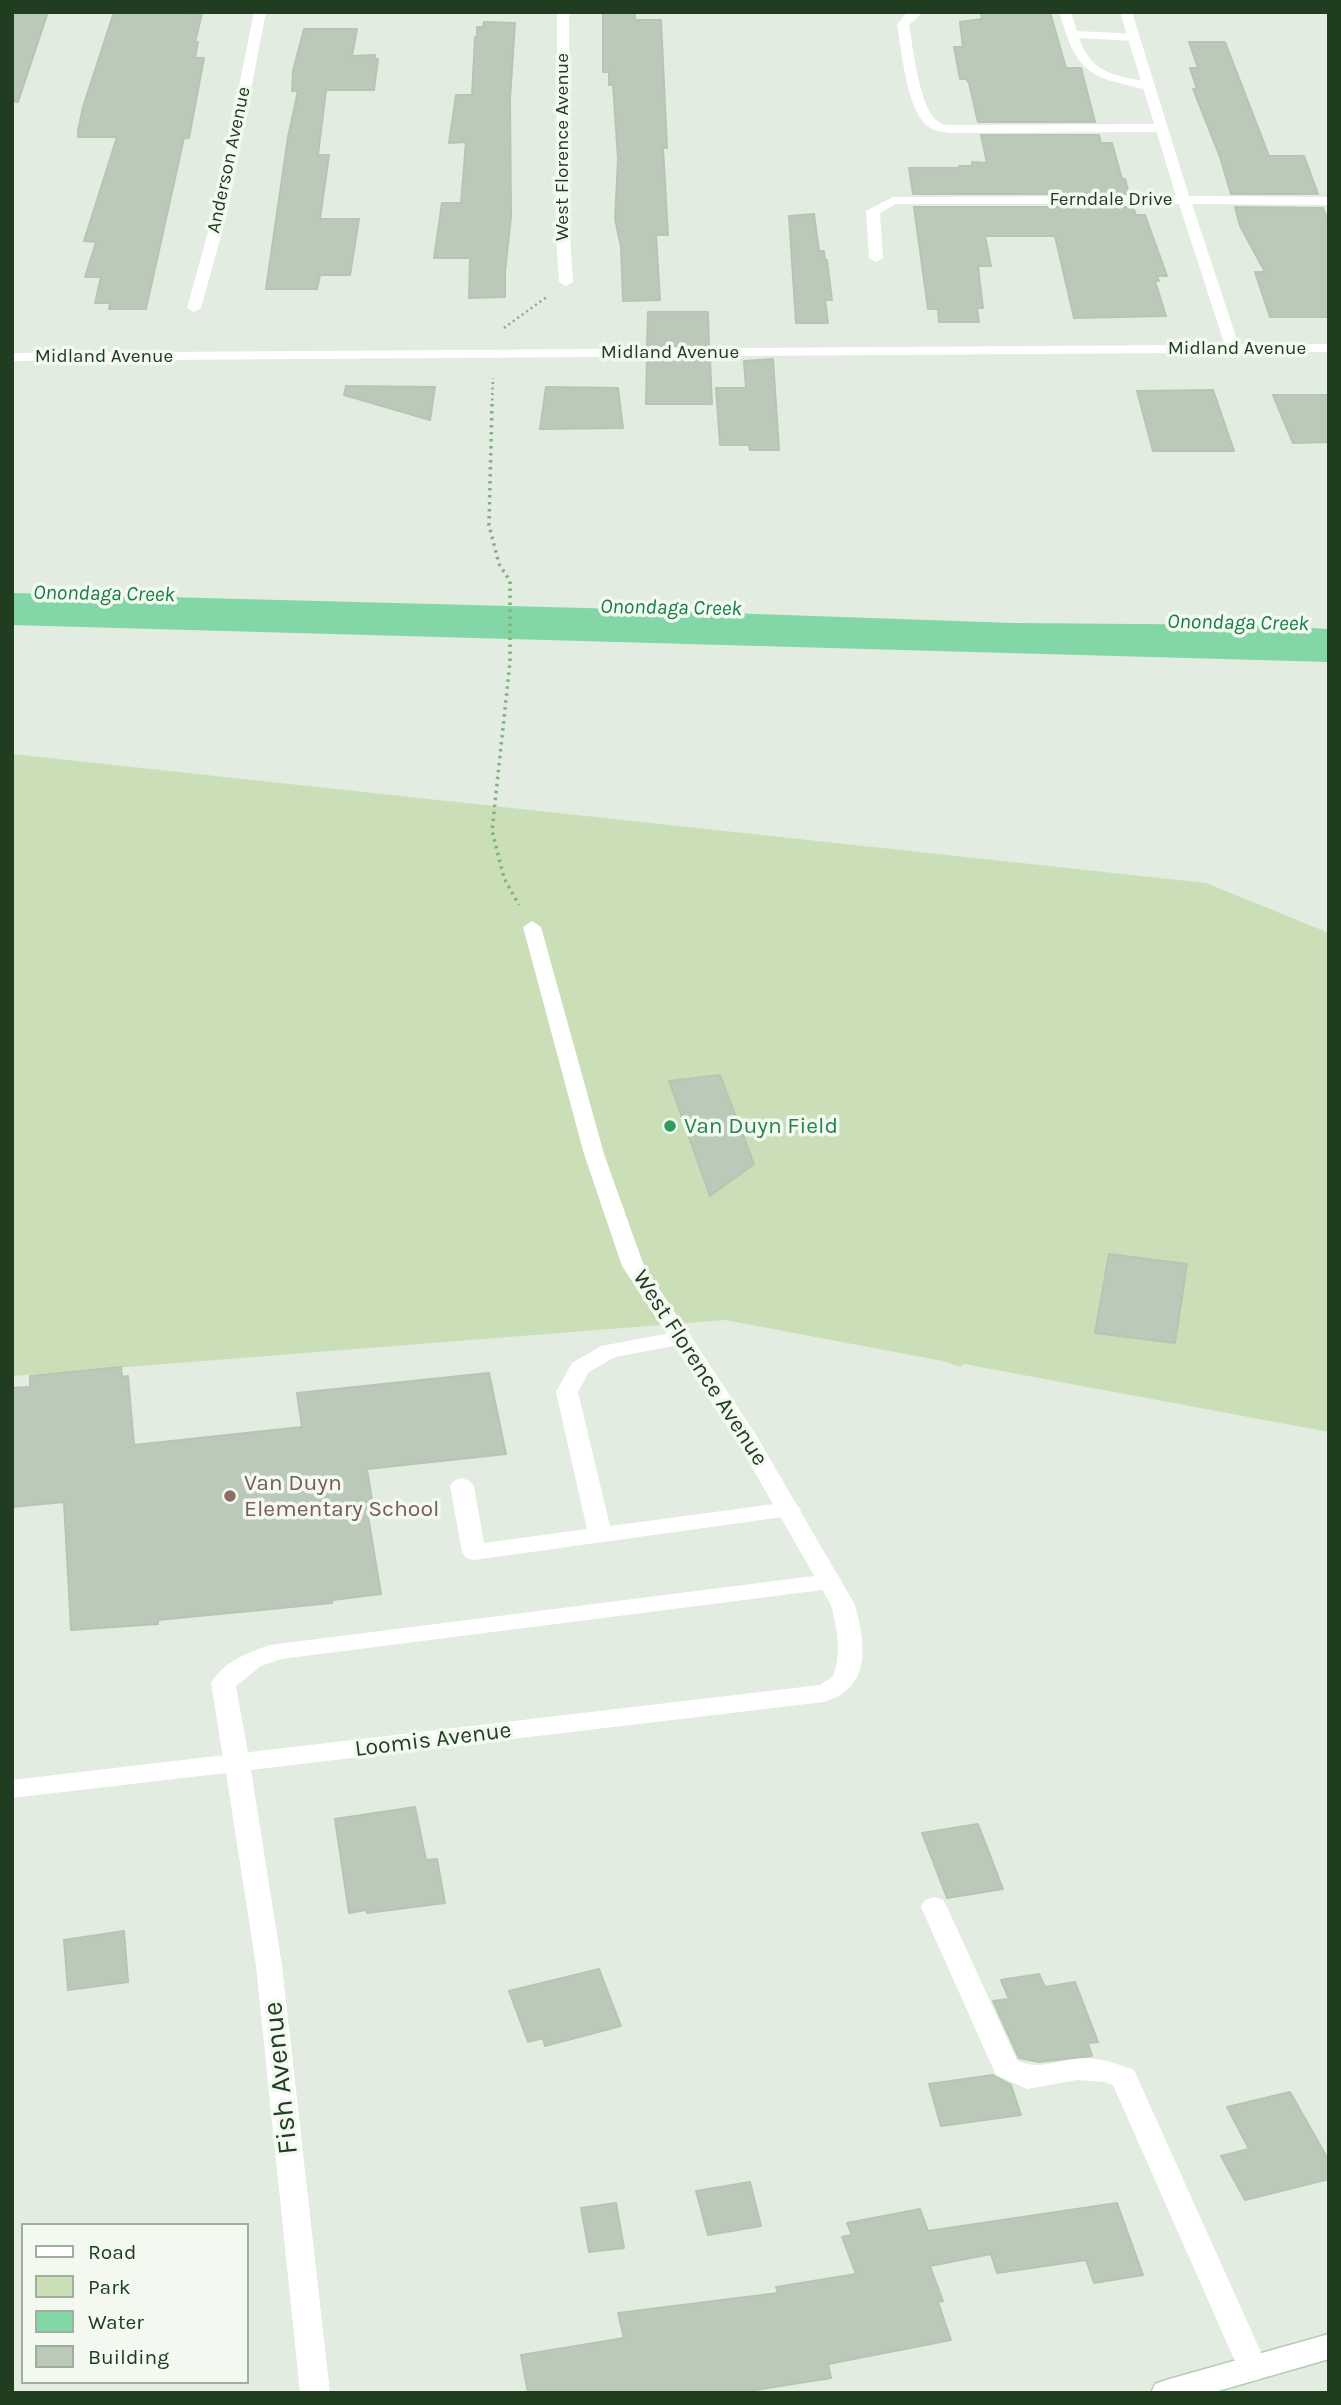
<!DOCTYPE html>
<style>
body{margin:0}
#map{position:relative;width:1341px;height:2405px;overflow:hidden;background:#e2ece0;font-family:Karla,sans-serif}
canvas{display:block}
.frame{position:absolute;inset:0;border:14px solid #203e1f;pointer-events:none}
.legend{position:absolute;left:21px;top:2223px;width:228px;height:161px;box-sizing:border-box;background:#f3f8f1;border:2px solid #9fae9d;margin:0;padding:9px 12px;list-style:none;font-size:21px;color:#203e1f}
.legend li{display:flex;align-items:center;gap:14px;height:35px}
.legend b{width:35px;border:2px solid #9fae9d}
</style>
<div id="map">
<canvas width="1341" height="2405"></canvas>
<div class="frame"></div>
<ul class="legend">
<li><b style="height:9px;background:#fff"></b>Road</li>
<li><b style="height:19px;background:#cadfb7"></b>Park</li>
<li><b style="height:19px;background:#83d6a5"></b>Water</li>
<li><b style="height:19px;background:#bbcab8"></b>Building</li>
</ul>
</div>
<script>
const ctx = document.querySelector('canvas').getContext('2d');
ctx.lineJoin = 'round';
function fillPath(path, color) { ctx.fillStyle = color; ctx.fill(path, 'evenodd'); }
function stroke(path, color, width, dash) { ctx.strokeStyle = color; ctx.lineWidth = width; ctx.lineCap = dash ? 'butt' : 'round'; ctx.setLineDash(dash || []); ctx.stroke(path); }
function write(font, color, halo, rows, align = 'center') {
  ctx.font = font + ' Karla,sans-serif'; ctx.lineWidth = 7; ctx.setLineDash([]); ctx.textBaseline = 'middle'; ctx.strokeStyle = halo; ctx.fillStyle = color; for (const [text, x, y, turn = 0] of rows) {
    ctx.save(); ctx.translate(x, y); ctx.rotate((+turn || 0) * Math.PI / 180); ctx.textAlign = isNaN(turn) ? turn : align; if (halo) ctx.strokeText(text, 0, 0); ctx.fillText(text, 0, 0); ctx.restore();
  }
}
fillPath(new Path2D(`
 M12 754 1206 883 1329 933V1432L964 1364 960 1367 943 1361 725 1320 12 1376Z`), '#cadfb7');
fillPath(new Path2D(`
 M12 593 585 608 1013 623 1261 625 1329 629V662L12 625Z`), '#83d6a5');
const building = new Path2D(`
 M12 12H48L18 102 12 101Z
 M114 12 202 14 195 42H198L195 58H204L189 138H184L146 309H109L110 303H95L101 277H85L96 242 84 241 117 137H78V131L83 107Z
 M603 12H635V20H661L667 148H663L668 235H656L660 300 623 301 621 247 615 219 618 159 613 85H609V72H603Z
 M981 12H1050L1066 68H1081L1095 122H978L969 83 966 79H960L954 47H963L960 22 982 19Z
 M484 22 515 23 510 99 511 217 505 272V297L469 298 470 258H434L442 203H461L466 142 449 143 456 95H472L475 37H477V27H483Z
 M304 29H357L352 56 375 55 374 59H378L374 90H326L318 155H329L320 219H359L350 275H320L317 289H266L288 137 298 91H292L293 71Z
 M1189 42H1225L1269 156H1304L1318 194H1231L1220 157 1193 89H1197L1190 68H1198Z
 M981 135H1099L1101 143H1112L1122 179H1125L1129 194H913L909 168H959V166H972V162L987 163Z
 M914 207H1133L1136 215H1145L1167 276H1157L1159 281H1155L1166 316 1074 318 1055 236H985L991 266H978L983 308H977L979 322H939L938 309H928Z
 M1235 207 1323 208 1329 223V317H1270L1255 272H1265L1240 226Z
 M814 214 819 251H824L825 260H827L832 300H825L828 323H796L789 216Z
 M648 312H708L709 346H647Z
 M647 359H710L712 404H646Z
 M773 359 779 450H750L749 445H720L716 388H746L744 361Z
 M346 386 435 387 430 420 344 395Z
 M546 387 618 388 623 428 540 429Z
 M1213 390 1234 451H1153L1137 391Z
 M1273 395H1329V442L1293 443Z
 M720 1075 754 1164 710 1196 669 1081Z
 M1109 1254 1187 1264 1175 1343 1095 1333Z
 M121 1367 122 1377 128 1376 134 1445 302 1427 297 1393 489 1373 506 1454 367 1469 372 1500 366 1504 381 1594 332 1600V1603L158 1620V1624L71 1630 64 1502 12 1507V1388L30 1387V1376Z
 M415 1807 426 1860 437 1859 445 1903 367 1913 366 1910 349 1913 335 1819Z
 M978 1824 1003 1889 947 1898 922 1833Z
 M124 1931 128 1982 68 1990 64 1940Z
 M599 1969 621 2026 545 2046 543 2038 528 2042 509 1991Z
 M1039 1974 1045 1987 1075 1982 1098 2042 1088 2043 1092 2056 1039 2062 1019 2058 993 2001 1009 1999 1001 1980Z
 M993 2075 1011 2085 1021 2115 941 2126 929 2084Z
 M1290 2092 1329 2161V2179L1245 2200 1221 2156 1249 2149 1227 2107Z
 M750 2182 761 2226 708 2235 696 2191Z
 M616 2203 624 2248 589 2252 581 2208Z
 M1117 2203 1143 2275 1094 2283 1086 2260 997 2273 991 2254 930 2266 943 2301 938 2302 951 2340 828 2364 831 2378 736 2393H528L521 2355 624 2338 618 2313 778 2293 776 2287 856 2274 842 2237 852 2235 847 2223 920 2209 928 2231Z`);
fillPath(building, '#bbcab8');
stroke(building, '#b5c6b2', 2);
const secondary = new Path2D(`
 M1329 2334V2359L1211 2393H1151L1155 2384 1166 2380Z`);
stroke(secondary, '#b5cdb2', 3);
stroke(new Path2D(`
 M504 328 548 296
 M492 406 493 378`), '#81b27e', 2.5, [2, 3.5]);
stroke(new Path2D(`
 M492 404 489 525 499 564 510 581V662L492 831 504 878 519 905`), '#81b27e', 3.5, [2.5, 4.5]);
fillPath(new Path2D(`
 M907 12H923L909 25C913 47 919 105 936 120 940 124 945 125 951 125L1160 124 1166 128 1160 132 951 133C942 132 932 131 925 124 906 104 902 52 897 25Z
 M1059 12H1071L1077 31 1138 34V40L1134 41 1079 38C1092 76 1118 75 1152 83V89C1142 90 1130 86 1119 83 1076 73 1072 51 1059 12Z
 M681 1331 689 1333 692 1338 689 1343 615 1357 589 1372 578 1392 610 1526 789 1502 797 1505 801 1510 797 1515 474 1560 466 1558 462 1552 450 1486 454 1481 462 1478 470 1481 474 1486 484 1543 587 1529 556 1392 572 1363 601 1346Z
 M830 1574 838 1576 842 1582 838 1588 281 1659 261 1666 236 1686 250 1764 246 1770 237 1773 228 1770 224 1764 211 1683C223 1662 249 1652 270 1645Z
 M934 1897 943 1900 947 1907 1017 2060C1038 2071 1053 2061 1075 2059 1096 2056 1115 2063 1134 2070L1268 2368 1264 2377 1253 2381 1242 2377 1113 2085 1104 2082 1077 2080 1027 2089 996 2075 921 1907 925 1900Z`), '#fff');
fillPath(new Path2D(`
 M254 12H266L227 214 201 308 194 312 187 308 213 214Z
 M557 12H569L570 236 573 282 566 286 559 282 556 236Z
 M1120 12H1132L1189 196 1329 197V205L1192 204 1240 349 1238 352 1233 353 1226 349 1179 204H896L880 213 883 258 876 262 869 258 866 211 893 197 1176 196Z
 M532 921 541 927 604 1154 644 1266 756 1435 855 1605C866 1645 872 1688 824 1702L251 1770 282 1966 330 2393H300L256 1966 226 1773 12 1798V1780L820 1685 833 1676C842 1654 837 1628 831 1605L734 1436 622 1266 584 1154 523 927Z`), '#fff');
fillPath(new Path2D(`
 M1329 344V352L12 361V353Z`), '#fff');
fillPath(secondary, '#fff');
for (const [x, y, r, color] of [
 [670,1126,7,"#2e9e5b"],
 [230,1496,7,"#8d6e63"]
]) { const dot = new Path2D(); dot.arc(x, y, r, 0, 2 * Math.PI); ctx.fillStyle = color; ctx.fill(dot); stroke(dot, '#f3f8f1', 2.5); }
write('19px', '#203e1f', '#f3f8f1', [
 ["West Florence Avenue",563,147,-90],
 ["Anderson Avenue",229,160,-78],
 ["Ferndale Drive",1111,200],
 ["Midland Avenue",1237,349],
 ["Midland Avenue",670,353],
 ["Midland Avenue",104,357]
]);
write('italic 21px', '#157e41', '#f3f8f1', [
 ["Onondaga Creek",104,594,1],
 ["Onondaga Creek",671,608,1],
 ["Onondaga Creek",1238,623,1]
]);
write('23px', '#27864d', '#f3f8f1', [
 ["Van Duyn Field",684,1126]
], 'left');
write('23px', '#203e1f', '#f3f8f1', [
 ["West Florence Avenue",700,1368,57],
 ["Loomis Avenue",433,1740,-7]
]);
write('23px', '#785e54', '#f3f8f1', [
 ["Van Duyn",244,1483],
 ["Elementary School",244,1509]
], 'left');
write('28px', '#203e1f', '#f3f8f1', [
 ["Fish Avenue",281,2078,-96]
]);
</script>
